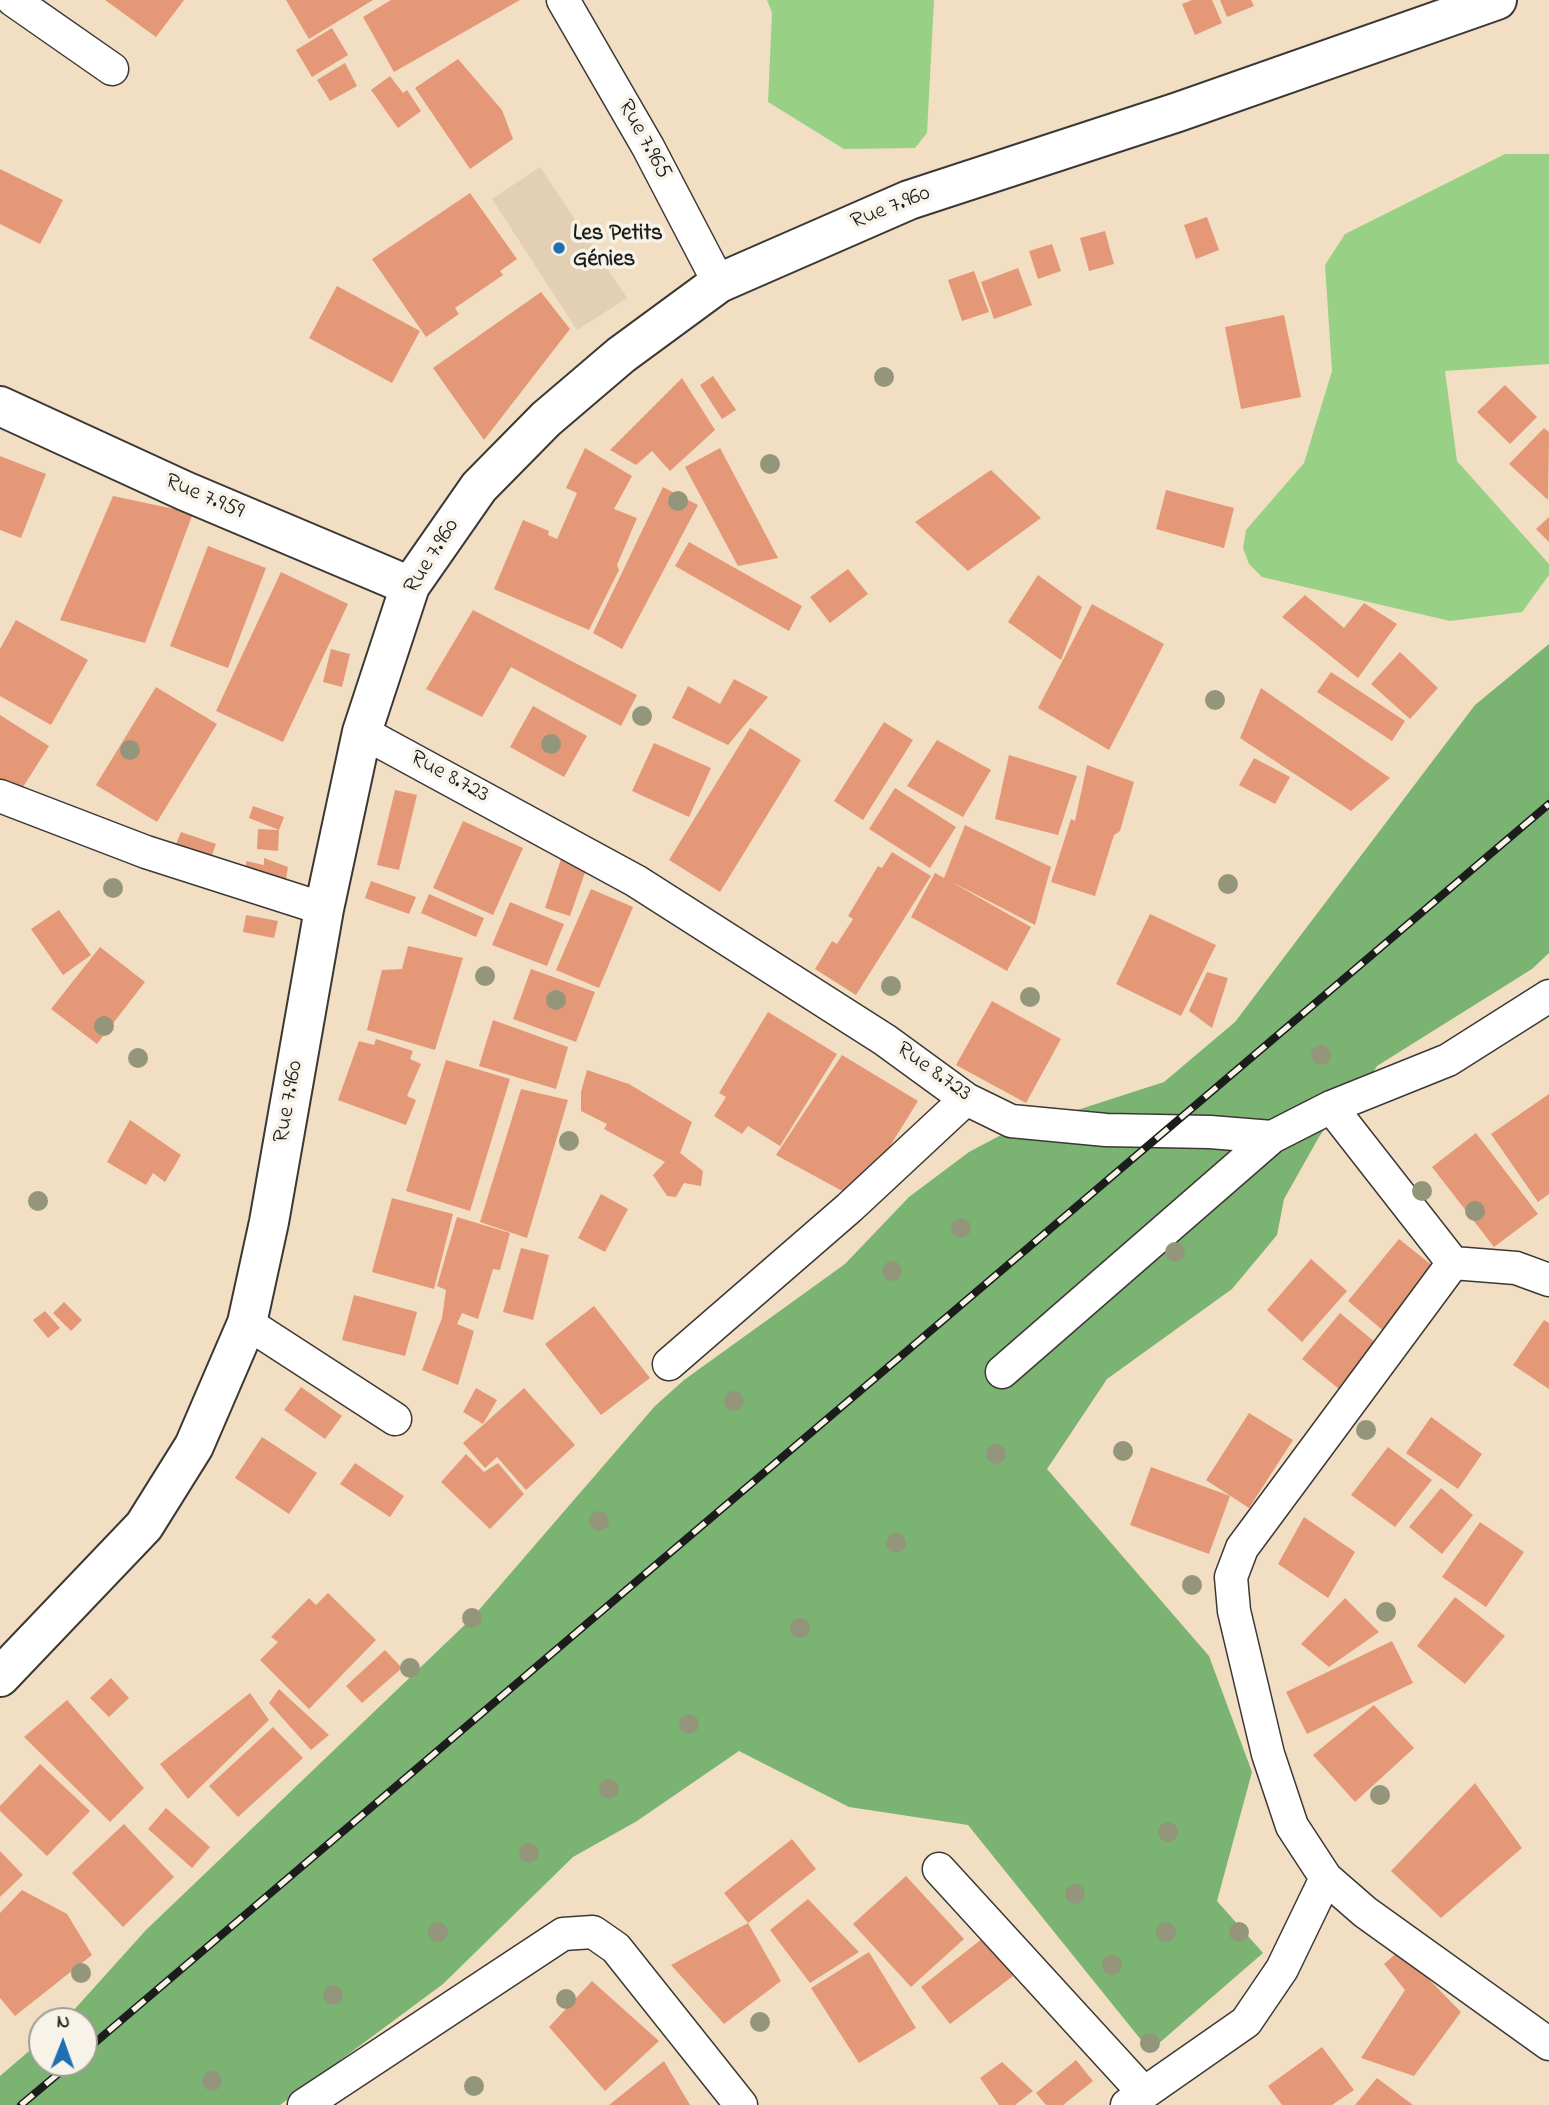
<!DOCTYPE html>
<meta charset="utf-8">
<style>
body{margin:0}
#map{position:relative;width:1549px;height:2105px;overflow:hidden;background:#f2dec2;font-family:"Indie Flower",sans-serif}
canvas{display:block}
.north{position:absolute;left:28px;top:2007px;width:70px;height:70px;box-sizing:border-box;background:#f7f3e8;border:2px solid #9f9d96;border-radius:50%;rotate:1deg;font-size:19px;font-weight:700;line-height:28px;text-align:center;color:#1c1c1c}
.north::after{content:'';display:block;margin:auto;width:24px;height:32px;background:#1f6fb2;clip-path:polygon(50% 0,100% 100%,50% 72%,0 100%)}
</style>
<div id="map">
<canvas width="1549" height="2105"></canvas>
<div class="north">N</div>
</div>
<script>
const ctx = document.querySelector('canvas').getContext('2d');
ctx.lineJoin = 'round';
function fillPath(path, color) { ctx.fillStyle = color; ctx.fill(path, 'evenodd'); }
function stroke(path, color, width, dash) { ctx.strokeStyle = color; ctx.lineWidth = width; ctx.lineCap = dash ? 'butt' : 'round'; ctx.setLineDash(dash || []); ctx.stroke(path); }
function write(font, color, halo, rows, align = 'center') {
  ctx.font = font + ' "Indie Flower",sans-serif'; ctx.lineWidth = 7; ctx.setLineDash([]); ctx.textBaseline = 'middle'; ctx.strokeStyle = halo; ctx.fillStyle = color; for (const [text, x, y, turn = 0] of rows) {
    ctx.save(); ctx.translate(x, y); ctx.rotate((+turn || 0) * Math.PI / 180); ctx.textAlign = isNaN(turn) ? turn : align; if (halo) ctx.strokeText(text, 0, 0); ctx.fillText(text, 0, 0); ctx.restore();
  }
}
fillPath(new Path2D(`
 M540 167 627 298 577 330 492 199Z`), '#e3d0b4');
fillPath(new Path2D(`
 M767 0H934L927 133 915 148 844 149 768 102 772 13Z
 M1505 154H1549V364L1445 371 1457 461 1549 564V575L1522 612 1450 621 1262 577 1249 564 1243 548 1246 530 1304 463 1332 371 1325 265 1345 234Z`), '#98d185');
fillPath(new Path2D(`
 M1549 644V953L1532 969 1377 1066 1358 1097 1339 1108 1319 1137 1284 1199 1277 1235 1232 1289 1107 1379 1047 1469 1209 1656 1252 1772 1217 1901 1263 1953 1150 2051 968 1825 849 1807 739 1751 637 1821 573 1857 443 1984 280 2105H0V2076L42 2040V2063H84V2021H64L146 1930 472 1618 655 1406 684 1380 845 1264 909 1197 969 1152 1003 1134 1164 1082 1235 1022 1475 705Z`), '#7ab372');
fillPath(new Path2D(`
 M105 0H184L156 37Z
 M286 0H373L309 39Z
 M391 0H520L394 72 363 17Z
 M1192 0H1212L1222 23 1195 35 1182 4Z
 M1220 0H1251L1254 6 1227 17Z
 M332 28 348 55 312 77 296 50Z
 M458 59 502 110 513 139 470 169 415 88Z
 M345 63 357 86 330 101 317 80Z
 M390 76 403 93 407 90 421 111 398 128 371 90Z
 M0 169 63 200 40 244 0 224Z
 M470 193 517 259 500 271 503 275 455 308 459 314 426 337 372 259Z
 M1207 217 1219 250 1196 259 1184 225Z
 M1105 231 1114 264 1089 271 1080 238Z
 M1052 244 1061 271 1038 279 1029 251Z
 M1018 268 1032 305 994 319 981 282Z
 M974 271 989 312 962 321 948 280Z
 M337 286 420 331 392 383 309 338Z
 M541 292 570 329 484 440 433 368Z
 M1284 315 1301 397 1241 409 1225 327Z
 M713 376 736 410 722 419 700 385Z
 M682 378 715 430 670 471 652 451 636 465 610 450Z
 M1505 385 1537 417 1510 444 1477 412Z
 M1544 428 1549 432 1548 500 1509 464Z
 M585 448 632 476 614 509 637 518 617 565 619 570 589 630 494 589 523 520 549 531 548 535 557 539 577 493 566 488Z
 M720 448 778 558 738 566 685 467Z
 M0 456 46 474 21 538 0 530Z
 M991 470 1041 518 968 571 915 522Z
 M663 487 698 505 622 649 593 633Z
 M1166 490 1234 508 1224 548 1156 529Z
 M113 496 193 513 145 643 60 620Z
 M1549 517V542L1536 529Z
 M689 542 802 606 789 631 675 566Z
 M208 546 266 568 228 668 170 646Z
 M848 569 868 594 830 623 810 597Z
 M281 572 348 604 283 742 216 711Z
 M1038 575 1082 607 1061 660 1008 622Z
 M1305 595 1344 628 1364 603 1397 624 1358 678 1282 617Z
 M1092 604 1164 644 1109 750 1038 708Z
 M473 610 637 695 621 726 511 667 482 717 426 689Z
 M16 620 88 660 51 725 0 696V649Z
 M331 649 350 654 342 687 323 682Z
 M1400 652 1438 688 1410 719 1371 684Z
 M1331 672 1405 721 1392 741 1317 692Z
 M734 679 768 697 728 745 672 718 688 686 720 704Z
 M156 687 217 724 157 822 96 785Z
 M1261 688 1390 778 1351 811 1240 738Z
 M533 706 587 736 564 777 510 747Z
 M0 715 49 746 16 798 0 789Z
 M884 722 913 740 863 820 834 801Z
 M750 728 801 760 720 892 669 860Z
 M937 740 991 770 963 817 907 786Z
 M654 743 711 768 689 817 632 791Z
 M1009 755 1077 776 1058 835 995 819Z
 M1254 758 1290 777 1275 804 1239 785Z
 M1087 765 1134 782 1120 831 1114 835 1095 896 1051 882 1071 819 1075 821Z
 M895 788 956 827 930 868 869 829Z
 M395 790 417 795 399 870 377 865Z
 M253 806 284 817 279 830 249 818Z
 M463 821 523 848 493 915 433 888Z
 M965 825 1051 867 1035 925 948 880 1031 927 1007 971 911 917 935 873 944 878Z
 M258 829 279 830 278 851 257 849Z
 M181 832 216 844 209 863 174 849Z
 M892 852 931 876 856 995 815 969 832 941 837 944 853 919 848 916 878 866 882 868Z
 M562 856 588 864 570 916 545 908Z
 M264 858 288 867 284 891 246 881V861L264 865Z
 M371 881 416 897 409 914 365 898Z
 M591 889 633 907 599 988 556 970Z
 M429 894 484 918 476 937 421 913Z
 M510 902 564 924 547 966 492 945Z
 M59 910 91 955 63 975 31 929Z
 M1150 914 1216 945 1181 1016 1116 984Z
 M246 915 278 921 274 938 243 932Z
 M408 946 463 958 435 1050 367 1030 382 970 402 969Z
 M100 947 145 982 97 1044 51 1009Z
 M531 969 595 992 576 1042 513 1019Z
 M1207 972 1228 978 1212 1028 1189 1011Z
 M992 1001 1061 1039 1026 1103 956 1065Z
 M768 1012 837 1054 780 1146 748 1126 742 1134 714 1116 726 1097 719 1093Z
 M493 1020 568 1047 556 1089 479 1066Z
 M376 1039 413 1051 410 1059 421 1064 407 1096 416 1100 406 1125 338 1100 359 1041 374 1045Z
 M842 1055 918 1101 857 1199 776 1155Z
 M446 1060 510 1079 470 1211 406 1191Z
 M587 1070 629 1084 692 1122 680 1153 703 1171 701 1186 684 1183 676 1197 667 1196 653 1175 665 1162 604 1129 607 1124 581 1111V1092Z
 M521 1089 568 1100 527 1238 480 1222Z
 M1549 1094V1194L1538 1202 1491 1134Z
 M130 1120 181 1155 165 1182 153 1173 146 1185 107 1162Z
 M1476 1133 1538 1214 1494 1247 1432 1167Z
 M601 1194 628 1209 605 1252 578 1238Z
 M392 1198 453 1214 434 1289 372 1272Z
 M457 1217 510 1233 500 1270 493 1269 478 1319 462 1313 457 1324 474 1331 458 1385 422 1370 442 1318 446 1290 437 1286Z
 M1399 1239 1438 1270 1386 1333 1348 1301Z
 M521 1248 549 1255 533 1320 503 1312Z
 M1311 1259 1347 1291 1302 1342 1267 1310Z
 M354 1295 417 1312 405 1356 342 1340Z
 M64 1302 82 1320 71 1331 53 1313Z
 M594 1306 650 1378 601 1415 545 1344Z
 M45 1311 60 1328 48 1338 33 1320Z
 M1340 1313 1376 1343 1339 1389 1302 1359Z
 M1544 1320 1549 1323V1389L1513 1365Z
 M301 1387 342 1416 325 1439 284 1410Z
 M476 1388 497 1400 483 1424 463 1412Z
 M524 1388 575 1445 526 1490 497 1457 485 1468 463 1443Z
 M1249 1413 1293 1440 1249 1508 1206 1480Z
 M1431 1417 1482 1454 1458 1489 1406 1453Z
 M262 1437 317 1473 289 1514 235 1478Z
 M1388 1447 1432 1480 1395 1527 1351 1495Z
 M466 1454 484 1472 498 1463 524 1494 490 1529 441 1482Z
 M355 1463 404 1496 390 1517 340 1484Z
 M1151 1467 1230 1496 1209 1554 1130 1525Z
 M1441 1488 1473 1515 1442 1554 1409 1527Z
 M1304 1517 1355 1552 1328 1598 1278 1564Z
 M1480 1522 1524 1552 1486 1607 1442 1577Z
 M328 1593 376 1640 309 1709 260 1660 278 1642 271 1637 309 1598 316 1605Z
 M1455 1597 1505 1636 1465 1684 1417 1646Z
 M1345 1598 1379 1632 1329 1667 1301 1644Z
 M1392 1641 1413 1683 1307 1734 1286 1692Z
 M385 1650 402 1668 362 1703 346 1686Z
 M111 1678 129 1698 109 1717 90 1698Z
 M279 1689 329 1735 311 1750 269 1703Z
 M250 1693 269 1720 188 1799 160 1764Z
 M67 1700 144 1788 110 1822 24 1737Z
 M1374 1705 1414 1748 1355 1802 1313 1755Z
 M273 1727 303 1758 238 1817 209 1786Z
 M40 1764 90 1811 47 1856 0 1811V1806Z
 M1475 1783 1522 1848 1441 1918 1391 1871Z
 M166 1808 210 1847 192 1868 148 1829Z
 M124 1824 174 1877 123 1927 72 1873Z
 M792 1839 816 1869 748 1923 724 1893Z
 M0 1851 23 1875 0 1897Z
 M906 1876 964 1939 911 1987 853 1924Z
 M22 1890 67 1914 92 1955 15 2016 0 1998V1913Z
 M808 1899 859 1952 810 1983 770 1930Z
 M748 1923 781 1981 724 2024 671 1965Z
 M983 1938 1013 1976 950 2024 921 1987Z
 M1400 1950 1461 2012 1414 2076 1361 2058 1405 1990 1384 1964Z
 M869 1952 916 2028 859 2063 811 1988Z
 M592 1981 659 2041 605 2091 549 2027Z
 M1322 2047 1354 2090 1332 2105H1282L1268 2086Z
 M1076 2060 1093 2081 1063 2105H1046L1036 2093Z
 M664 2061 690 2105H609Z
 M1002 2062 1033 2091 1015 2105H999L980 2078Z
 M1377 2078 1413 2105H1355Z`), '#e59877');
const street = new Path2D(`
 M13 0 112 69
 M563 0 648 147 719 283
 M362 732 636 881 885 1040 966 1099 1011 1121 1106 1130 1210 1132 1272 1137 1331 1107 1448 1060 1549 996
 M0 796 146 852 324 909
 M1331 1107 1453 1263
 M1549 1280 1516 1268 1453 1263 1242 1548 1231 1577 1234 1611 1268 1754 1292 1826 1326 1878 1365 1912 1549 2044
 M247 1323 395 1419
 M669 1364 849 1208 966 1099
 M1002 1372 1272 1137
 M939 1869 1144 2093
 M304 2105 563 1934 593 1932 616 1948 741 2105
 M1127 2105 1246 2022 1282 1969 1326 1878`);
const secondary = new Path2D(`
 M0 406 185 491 410 586
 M0 1677 144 1526 194 1446 247 1323 269 1222 324 909 362 732 410 586 479 487 546 419 621 355 719 283 909 200 1178 112 1497 0`);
stroke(street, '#3c3935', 35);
stroke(secondary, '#3c3935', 42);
stroke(street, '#fff', 32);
stroke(secondary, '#fff', 38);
const rail = new Path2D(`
 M84 2052 1549 804
 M21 2105 71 2063`);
stroke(rail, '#1c1c1c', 8);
stroke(rail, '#f7f3e8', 5, [16]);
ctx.fillStyle = '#94967b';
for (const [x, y] of [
 [884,377],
 [770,464],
 [678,501],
 [1215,700],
 [642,716],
 [551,744],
 [130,750],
 [1228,884],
 [113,888],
 [485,976],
 [891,986],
 [1030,997],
 [556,1000],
 [104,1026],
 [1321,1055],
 [138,1058],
 [569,1141],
 [1422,1191],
 [38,1201],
 [1475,1211],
 [961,1228],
 [1175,1252],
 [892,1271],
 [734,1401],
 [1366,1430],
 [1123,1451],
 [996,1454],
 [599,1521],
 [896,1543],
 [1192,1585],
 [1386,1612],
 [472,1618],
 [800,1628],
 [410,1668],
 [689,1724],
 [609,1789],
 [1380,1795],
 [1168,1832],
 [529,1853],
 [1075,1894],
 [438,1932],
 [1166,1932],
 [1239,1932],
 [1112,1965],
 [81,1973],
 [333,1995],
 [566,1999],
 [760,2022],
 [1150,2043],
 [212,2081],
 [474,2086]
]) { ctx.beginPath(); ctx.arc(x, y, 10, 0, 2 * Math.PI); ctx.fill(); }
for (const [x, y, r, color] of [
 [559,248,7,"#1f6fb2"]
]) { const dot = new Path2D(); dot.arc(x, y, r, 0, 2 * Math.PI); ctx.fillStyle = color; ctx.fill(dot); stroke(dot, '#f7f3e8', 2.5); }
write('23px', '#1c1c1c', '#f7f3e8', [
 ["Rue 7.965",643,140,61],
 ["Rue 7.960",891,209,-22],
 ["Rue 7.959",204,498,23],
 ["Rue 7.960",433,557,-58],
 ["Rue 8.723",449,778,28],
 ["Rue 8.723",933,1073,35],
 ["Rue 7.960",290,1102,-80]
]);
write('bold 23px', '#1c1c1c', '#f7f3e8', [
 ["Les Petits",573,235],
 ["Génies",573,261]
], 'left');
</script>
